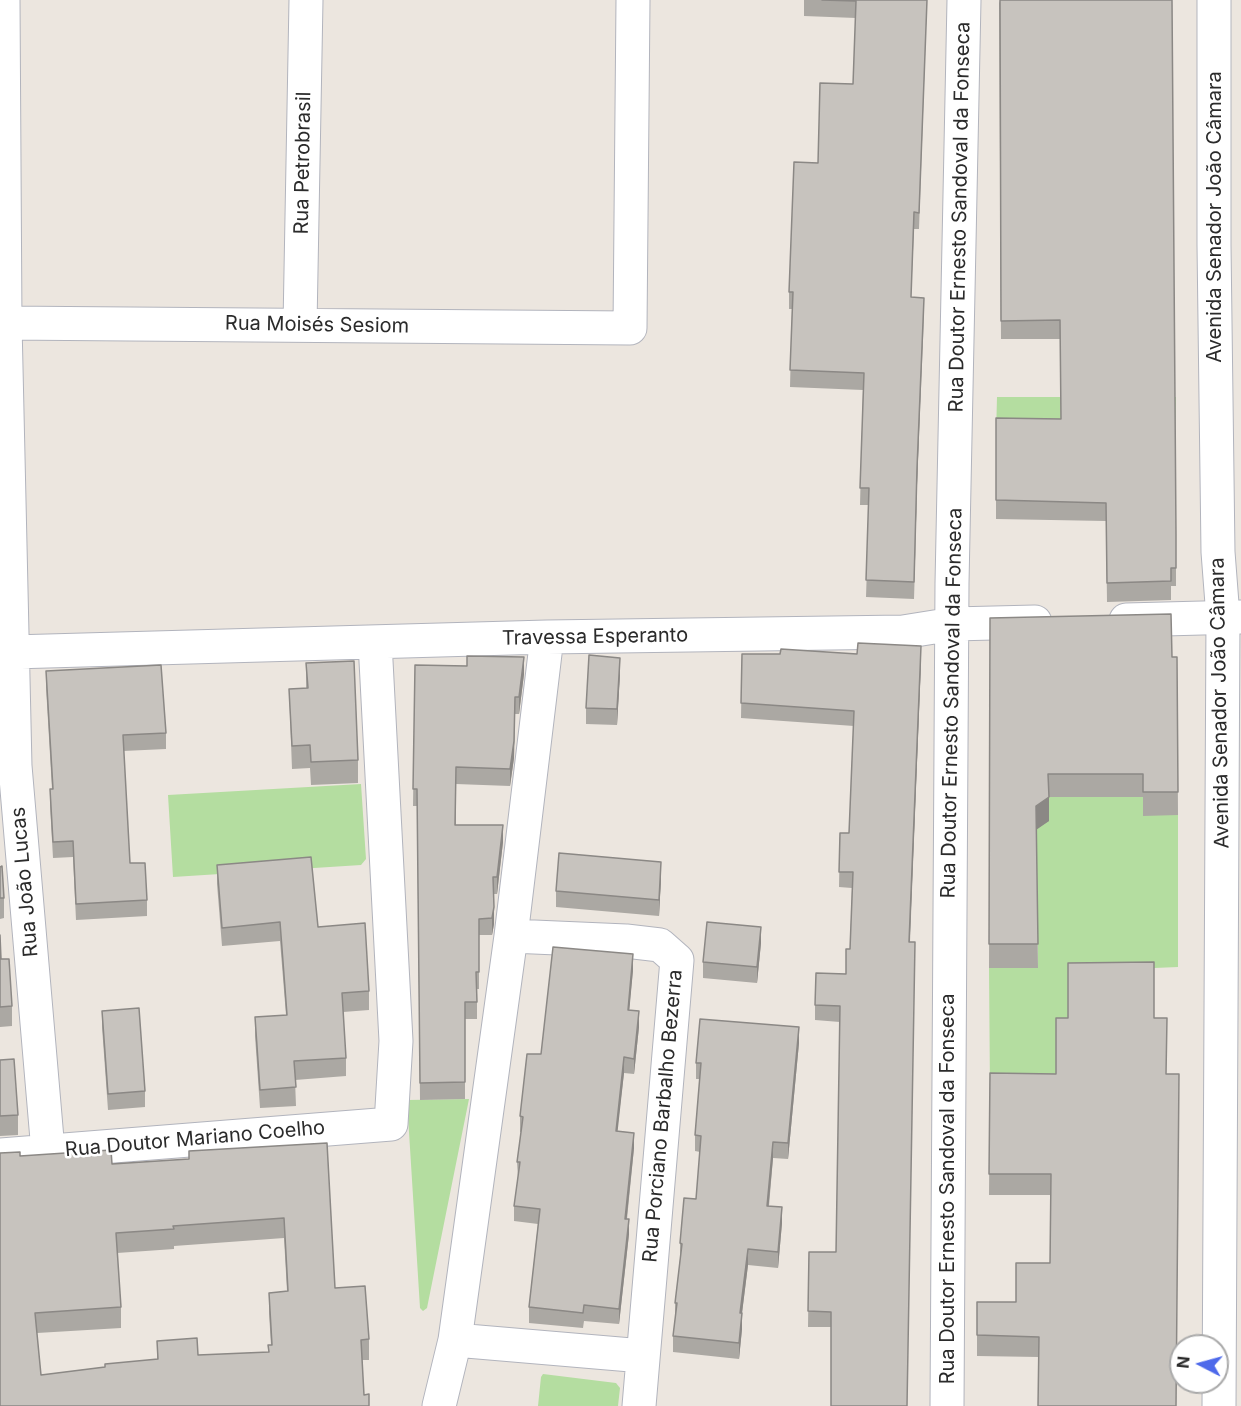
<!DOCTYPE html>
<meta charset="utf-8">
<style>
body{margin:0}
#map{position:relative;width:1241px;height:1406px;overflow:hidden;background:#ece6df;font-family:Inter,sans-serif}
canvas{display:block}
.north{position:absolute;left:1169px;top:1334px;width:60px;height:60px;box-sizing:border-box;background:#fff;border:2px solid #aaa;border-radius:50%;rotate:276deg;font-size:16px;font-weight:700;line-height:24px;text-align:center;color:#2b2b2b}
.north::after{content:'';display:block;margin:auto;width:21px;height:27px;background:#4d69ea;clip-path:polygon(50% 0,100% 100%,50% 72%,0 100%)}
</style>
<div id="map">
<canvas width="1241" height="1406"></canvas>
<div class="north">N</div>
</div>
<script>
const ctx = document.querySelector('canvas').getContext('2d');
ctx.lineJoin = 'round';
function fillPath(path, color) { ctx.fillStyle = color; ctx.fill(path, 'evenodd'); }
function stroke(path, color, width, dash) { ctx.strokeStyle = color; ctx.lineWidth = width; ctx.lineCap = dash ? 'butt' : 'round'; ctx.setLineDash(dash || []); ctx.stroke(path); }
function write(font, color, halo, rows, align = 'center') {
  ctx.font = font + ' Inter,sans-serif'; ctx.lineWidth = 5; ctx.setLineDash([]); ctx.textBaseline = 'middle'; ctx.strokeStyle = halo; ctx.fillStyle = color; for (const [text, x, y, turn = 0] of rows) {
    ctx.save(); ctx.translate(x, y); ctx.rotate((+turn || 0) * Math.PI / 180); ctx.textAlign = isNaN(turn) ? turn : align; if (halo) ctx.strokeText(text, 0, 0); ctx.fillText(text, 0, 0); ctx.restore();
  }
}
fillPath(new Path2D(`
 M997 397H1176L1175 438 996 436Z
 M361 784 366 859 361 865 173 877 168 795Z
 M1048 797H1143L1178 815V967L1154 968V983L1068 1023 1056 1094 990 1093 989 968H1038L1036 830Z
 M469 1099 427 1308 423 1311 420 1308 407 1100Z
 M543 1374 616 1383 620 1388 618 1406H538L541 1377Z`), '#b4dda0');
const minor = new Path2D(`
 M3 0 5 323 15 766 48 1151
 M5 323 630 328 633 0
 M300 325 306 0
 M1126 620 1241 617
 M12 652 547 637 903 632 953 624 1035 622
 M511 936 626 941 660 945 677 960 639 1406
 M0 1155 391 1124 396 1041 375 642
 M455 1340 643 1356
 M439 1406 455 1340 511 936 547 637
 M947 1406 952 583 964 0`);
const secondary = new Path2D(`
 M1214 0V245L1218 552 1223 617 1219 1406`);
stroke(minor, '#b2b4bd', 35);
stroke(secondary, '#b2b4bd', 35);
stroke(minor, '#fff', 33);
stroke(secondary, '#fff', 33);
fillPath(new Path2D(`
 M804 0H927L919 229H914L911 297 924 315 917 485 914 599 866 597 869 505H860L863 390 790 387 792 309H789V292L818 163 853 84 856 18 804 16Z
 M999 0 1176 553V586H1171V600L1107 602 1106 521 996 519V418L1061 419 1060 339H1001Z
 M990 618 1172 657H1177L1178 815 1143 816V797H1049V821L1036 829 1038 968H989Z
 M742 654 921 661 910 942 831 1327H808L809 1252H836L840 1022 815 1020V1005L846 974 850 949 852 888 839 887 840 833H849L854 726 741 718Z
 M306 663 358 760V783L311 785 310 768 292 769 289 689 306 688Z
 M415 665 524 674 519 714H515L514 758 510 786 456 784V825L503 842 497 894H494V924L492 935H479V989H477V1019H465V1099L420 1100 417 806H413Z
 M46 671 166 733V749L123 751 130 863 147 900V916L76 920 73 857 53 858 50 805V789H52L46 687Z
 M620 674 617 725 586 724V708Z
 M217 865 318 927 369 991V1010L343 1012 346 1058V1076L295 1080 296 1106 260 1108 255 1036V1017L286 1015 280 941 222 946 217 884Z
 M0 867 4 898V918L0 919Z
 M661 878 659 916 556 907V891Z
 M0 935 1 959 12 1006V1026L0 1027Z
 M761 943 757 983 703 978V962Z
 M1154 962 1039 1357 977 1356V1335L1016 1302 1050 1263 1051 1195H989L990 1073 1056 1074 1068 1018Z
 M633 970 629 1010 639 1027 634 1074 624 1073 617 1131 634 1148 627 1219 629 1234 619 1324 584 1321 583 1328 529 1323V1307L538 1224 514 1221V1206L518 1177 517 1162 521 1132H520V1116L541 1054Z
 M102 1011 145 1091V1107L108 1110 102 1027Z
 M799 1043 788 1159 773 1158 769 1206 782 1223 778 1268 748 1265 742 1313V1329L739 1359 673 1352V1336L675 1319V1303L680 1259V1243L696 1199 700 1152 695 1151V1135L700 1079H696V1063Z
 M0 1060 18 1115V1135L0 1136Z
 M327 1143 335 1288 369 1339V1360H362L364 1395 0 1406 20 1156 112 1164 189 1159V1151ZM284 1238 287 1291 269 1293V1313L271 1345 268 1352 198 1355 157 1341V1359L105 1367 41 1375 37 1333 121 1328V1307L117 1253 174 1249V1246Z`), '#aba8a3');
fillPath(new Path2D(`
 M924 298 917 485 914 599 917 468Z
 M921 646V661L909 957V942Z
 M524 657V674L519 714V697Z
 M620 658V674L617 725V709Z
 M515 697 514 758 510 786V769Z
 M1049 797V821L1036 830V806Z
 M503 825V842L497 894V877Z
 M661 862V878L659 916V900Z
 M494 907V924L492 935V918Z
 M761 927V943L757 983V967Z
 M633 954V970L628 1025V1010Z
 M639 1011V1027L634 1074V1059Z
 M799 1027V1043L788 1159V1143Z
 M624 1057V1073L616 1146V1131Z
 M634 1133V1148L625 1234V1219Z
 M773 1142V1158L767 1222V1206Z
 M782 1207V1223L778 1268V1252Z
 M629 1219V1234L619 1324V1309Z
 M748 1249V1265L740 1329V1313Z
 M742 1313V1329L739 1359V1343Z`), '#8b8885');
const building = new Path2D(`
 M822 0H927L919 213 914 212 911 297 924 298 917 468 914 582 866 580 869 488H860L864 373 790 370 793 292H789L794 162 818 163 820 83 853 84 856 1Z
 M1000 0H1172L1176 534V568H1171V581L1107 583 1106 503 996 500V418L1061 419 1060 320 1001 321Z
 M1171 614 1172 657H1177L1178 792H1143V774H1048L1049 797 1036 806 1038 944H989L990 618Z
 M858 643 921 646 909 942H915L907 1406H831V1312L808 1311 809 1252H836L840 1006 815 1005 816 973 846 974V949H850L853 872H839L840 833H849L854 711 741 703 742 654H780L781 649 857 654Z
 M589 655 620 658 617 709 586 708Z
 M467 656 524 657 519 697H515L514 741 510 769 456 767 455 825H503L497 877H493L494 907 492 918 479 919V972H476L477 1002H465V1082L420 1083 417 789H413L415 665 467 666Z
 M354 661 358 760 311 762 310 745 292 746 289 689 308 688 306 663Z
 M161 665 166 733 123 735 130 863H145L147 900 76 904 73 841 53 842 50 789H53L46 671Z
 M559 853 661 862 659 900 556 891Z
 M311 857 318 927 365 923 369 991 342 993 346 1058 294 1061 296 1087 260 1090 255 1017 287 1015 280 922 222 928 217 865Z
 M2 866 4 898H0V867Z
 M707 922 761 927 757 967 703 962Z
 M0 935 1 959H9L12 1006 0 1007Z
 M553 947 633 954 628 1010 639 1011 634 1059 624 1057 616 1131 634 1133 625 1219H629L619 1309 584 1305 583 1313 529 1307 540 1209 514 1206 520 1162H517L523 1117 520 1116 527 1054H541Z
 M1154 962V1018H1167L1166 1074H1179L1176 1406H1038L1039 1337 977 1335V1302H1016V1263H1050L1051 1174H989L990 1073 1056 1074V1018H1068V963Z
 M139 1008 145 1091 108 1094 102 1011Z
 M700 1019 799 1027 788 1143 773 1142 767 1206 782 1207 778 1252 748 1249 740 1313H742L739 1343 673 1336 677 1303H675L682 1244 680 1243 684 1198 696 1199 701 1136 695 1135 701 1063H696Z
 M14 1059 18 1115 0 1116V1060Z
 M327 1143 335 1288 365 1286 369 1339 361 1340 364 1395 369 1394V1406H0V1153L20 1152V1156L111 1150 112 1164 189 1159V1151ZM284 1218 288 1291 269 1293 272 1345H268L269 1352 198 1355 197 1338 157 1341 158 1359 105 1364V1367L41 1375 35 1313 121 1307 116 1233 174 1229 173 1226Z`);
fillPath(building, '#c7c3be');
stroke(building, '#8b8885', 1.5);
write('20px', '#2b2b2b', '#fff', [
 ["Rua Petrobrasil",303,163,-89],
 ["Rua Doutor Ernesto Sandoval da Fonseca",960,217,-89],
 ["Avenida Senador João Câmara",1215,217,-90],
 ["Rua Moisés Sesiom",317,325,1],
 ["Travessa Esperanto",595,637,-1],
 ["Rua Doutor Ernesto Sandoval da Fonseca",952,703,-89],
 ["Avenida Senador João Câmara",1220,703,-91],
 ["Rua João Lucas",25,882,-95],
 ["Rua Porciano Barbalho Bezerra",663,1116,-85],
 ["Rua Doutor Mariano Coelho",195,1139,-5],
 ["Rua Doutor Ernesto Sandoval da Fonseca",948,1189,-90]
]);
</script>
